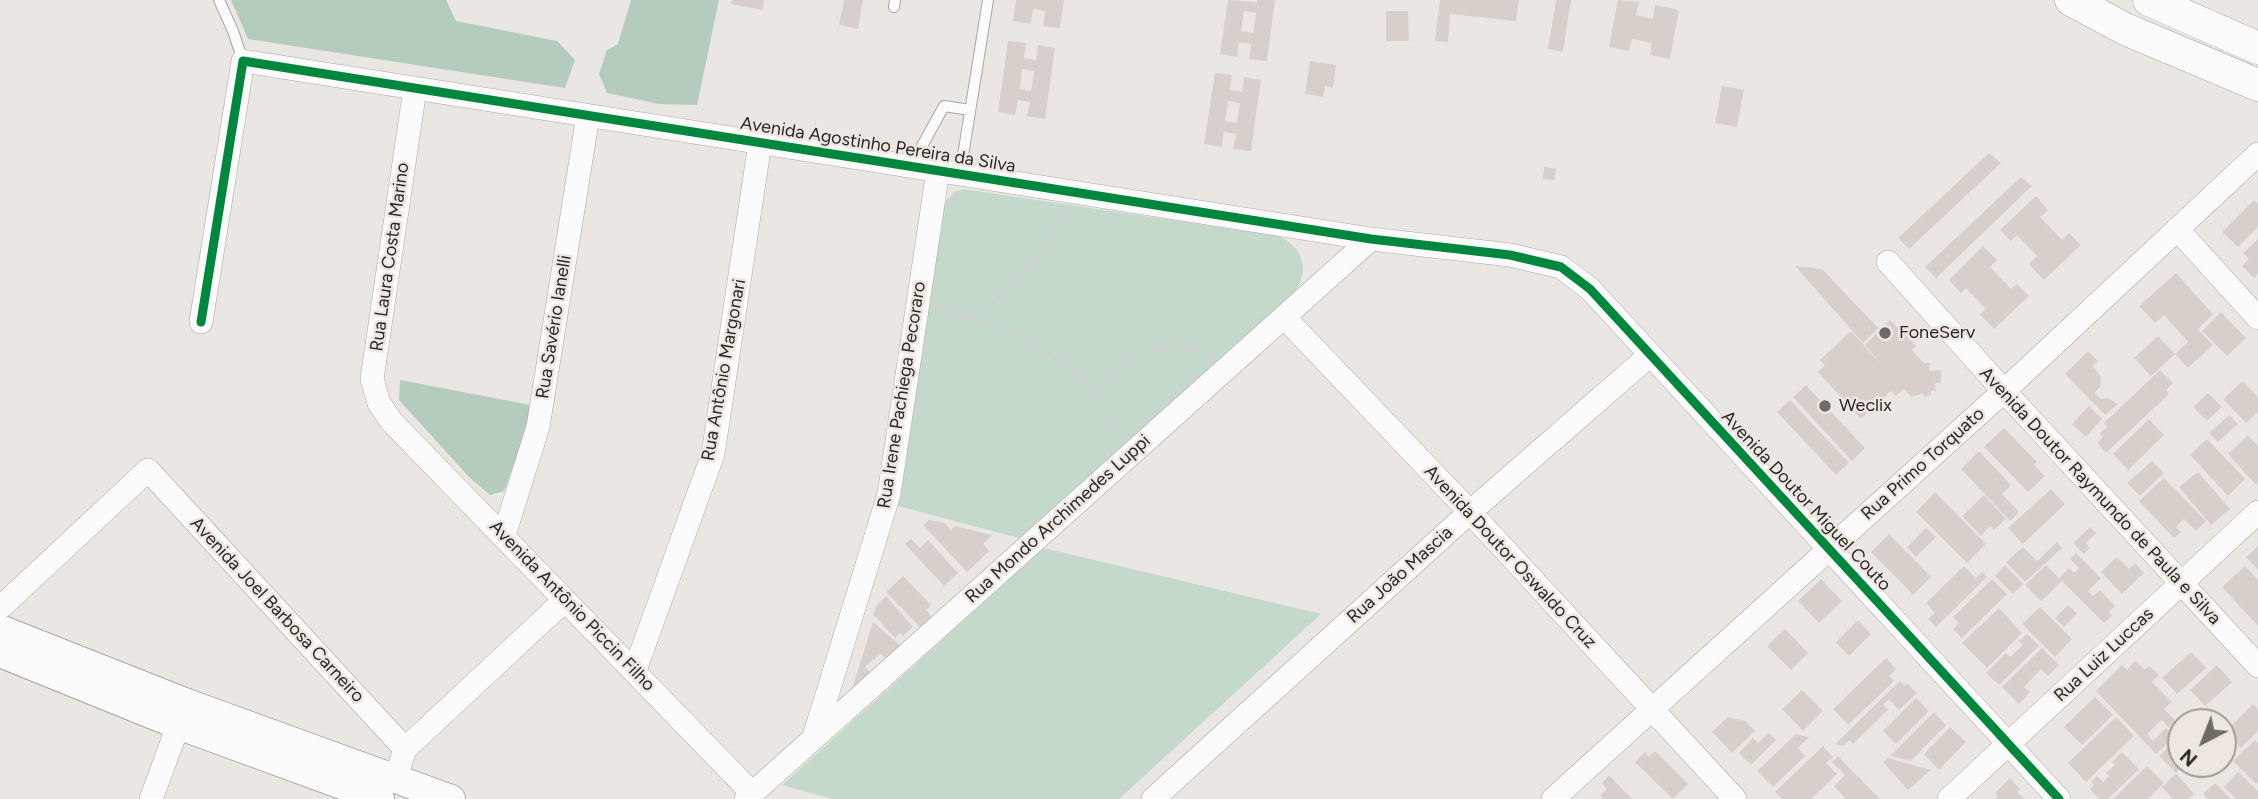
<!DOCTYPE html>
<meta charset="utf-8">
<style>
body{margin:0}
#map{position:relative;width:2258px;height:799px;overflow:hidden;background:#eae7e3;font-family:Figtree,sans-serif}
canvas{display:block}
.north{position:absolute;left:2167px;top:708px;width:70px;height:70px;box-sizing:border-box;background:#ede7e0;border:2px solid #9f9b96;border-radius:50%;rotate:222deg;font-size:19px;font-weight:700;line-height:28px;text-align:center;color:#2a2826}
.north::after{content:'';display:block;margin:auto;width:24px;height:32px;background:#6d6b68;clip-path:polygon(50% 0,100% 100%,50% 72%,0 100%)}
</style>
<div id="map">
<canvas width="2258" height="799"></canvas>
<div class="north">N</div>
</div>
<script>
const ctx = document.querySelector('canvas').getContext('2d');
ctx.lineJoin = 'round';
function fillPath(path, color) { ctx.fillStyle = color; ctx.fill(path, 'evenodd'); }
function stroke(path, color, width, dash) { ctx.strokeStyle = color; ctx.lineWidth = width; ctx.lineCap = dash ? 'butt' : 'round'; ctx.setLineDash(dash || []); ctx.stroke(path); }
function write(font, color, halo, rows, align = 'center') {
  ctx.font = font + ' Figtree,sans-serif'; ctx.lineWidth = 5; ctx.setLineDash([]); ctx.textBaseline = 'middle'; ctx.strokeStyle = halo; ctx.fillStyle = color; for (const [text, x, y, turn = 0] of rows) {
    ctx.save(); ctx.translate(x, y); ctx.rotate((+turn || 0) * Math.PI / 180); ctx.textAlign = isNaN(turn) ? turn : align; if (halo) ctx.strokeText(text, 0, 0); ctx.fillText(text, 0, 0); ctx.restore();
  }
}
fillPath(new Path2D(`
 M963 189 1278 236C1302 245 1311 271 1295 291L1019 538 894 505 941 207 954 192Z
 M1044 548 1321 614 1119 799H832L782 785Z`), '#c4d9ca');
fillPath(new Path2D(`
 M231 0H446L456 21 557 41 575 60 565 88 248 39Z
 M631 0H719L697 105 659 104 607 93 599 74 607 50 618 44Z
 M400 380 536 406 504 491 490 495 470 478 399 400Z`), '#b4ccbb');
fillPath(new Path2D(`
 M732 0H764L763 10 731 4Z
 M844 0H863L858 29 839 25Z
 M1016 0H1064L1060 28 1043 26 1045 11 1033 9 1031 24 1013 21Z
 M1228 0 1257 2V0H1275L1267 61 1249 59 1251 44 1239 42 1237 57 1220 54ZM1244 11 1256 13 1253 33 1241 31Z
 M1440 0H1519L1516 21 1450 14 1448 42 1435 41Z
 M1556 0H1571L1563 52 1548 49Z
 M1618 0 1639 2 1636 15 1653 19 1655 5 1679 10 1670 59 1650 55 1652 43 1632 39 1629 51 1609 47Z
 M1386 11H1408L1409 41H1386Z
 M1008 41 1026 43 1024 58 1036 60 1038 45 1055 48 1045 119 1027 116 1030 102 1018 100 1015 115 998 112ZM1022 69 1034 71 1031 91 1020 89Z
 M1310 61 1336 65 1333 88 1325 86 1323 97 1305 94Z
 M1215 73 1232 75 1230 90 1242 92 1244 77 1261 80 1251 151 1233 149 1236 134 1224 132 1222 147 1204 144ZM1228 101 1240 103 1237 123 1225 121Z
 M1722 86 1744 90 1737 127 1715 123Z
 M1989 153 2001 163 1909 249 1898 238Z
 M1544 167 1556 169 1555 180 1543 179Z
 M2021 177 2032 186 1936 278 1925 267Z
 M2036 196 2048 210 2040 217 2062 240 2069 233 2081 245 2044 280 2029 264 2037 256 2017 235 2011 241 2000 230Z
 M2254 200 2258 204V227L2238 247 2222 232Z
 M2258 239V274L2254 278 2242 266 2249 259 2243 253Z
 M1983 246 1997 260 1990 267 2011 289 2017 284 2029 296 1994 329 1980 314 1986 309 1966 288 1961 293 1949 280Z
 M1795 266 1822 269 1878 328 1863 343Z
 M2176 273 2213 314 2198 329 2213 345 2188 368 2175 354 2188 342 2164 315 2155 323 2139 306Z
 M2221 312 2246 338 2227 356 2202 331Z
 M1890 320 1916 346 1912 350 1924 363H1930L1929 371 1941 370V383H1935L1936 391H1931V395L1924 397 1923 393 1911 397 1904 389 1896 396 1891 391 1861 419 1818 372 1825 365 1820 360 1851 331 1883 367 1865 345Z
 M2158 336 2175 354 2151 376 2134 358Z
 M2088 351 2098 361 2093 366 2101 377 2100 387 2094 393 2101 399 2108 398 2118 404 2105 415 2065 374Z
 M2160 370 2173 383 2166 390 2169 394 2106 453 2097 443 2103 437 2100 433 2107 427 2104 423Z
 M2243 381 2258 397V412L2246 423 2223 399Z
 M1806 385 1865 448 1852 461 1793 397Z
 M2208 393 2222 407 2207 421 2193 407Z
 M1790 400 1849 463 1836 475 1777 412Z
 M2089 406 2102 419 2086 437 2072 424Z
 M2229 415 2238 424 2218 442 2209 433Z
 M2149 419 2164 435 2128 470 2113 454Z
 M2004 428 2037 462 2034 465 2045 476 2028 492 1984 447Z
 M2248 435 2258 446V483L2256 485 2228 454Z
 M2207 439 2245 479 2228 496 2190 455Z
 M1979 451 2011 485 2002 494 2019 512 2010 521 1961 469Z
 M2152 461 2164 473 2140 496 2127 483Z
 M2198 472 2230 509 2211 525 2179 487Z
 M2164 478 2206 521 2196 531 2184 519 2176 527 2181 532 2174 538 2139 501Z
 M2051 489 2065 504 2023 544 2008 528Z
 M1935 492 1986 544 1967 563 1916 512Z
 M1984 495 2006 519 1994 530 1990 526 1981 536 1962 516Z
 M929 520 945 523 951 530 955 526 992 535 983 544 989 551 967 572 923 525Z
 M2090 527 2096 533 2086 543 2090 548 2084 554 2073 543Z
 M1926 528 1936 537 1916 557 1907 547Z
 M1889 534 1931 577 1913 595 1871 552Z
 M911 539 920 548 928 540 958 573 944 586 905 544Z
 M2057 542 2062 548 2025 582 2006 562 2023 547 2037 561Z
 M2258 546V570L2246 557Z
 M2076 553 2101 578 2088 591 2093 596 2100 590 2115 606 2109 612 2112 616 2104 623 2062 581 2041 601 2025 585 2046 565 2059 578 2069 568 2074 573 2079 568 2070 559Z
 M2117 557 2129 569 2135 563 2144 573 2122 594 2101 572Z
 M2005 565 2023 584 2013 594 1995 576Z
 M1964 566 1976 578 1982 572 1987 577 1936 627 1928 619 1935 613 1926 603Z
 M2245 566 2258 580V626L2222 587Z
 M903 576 931 605 926 610 932 617 921 628 886 592Z
 M1821 579 1842 601 1819 623 1798 601Z
 M1992 579 2007 594 1962 638 1953 629 1959 623 1953 617Z
 M886 596 913 627 903 636 900 633 895 638 873 614 877 605Z
 M2068 605 2077 613 2064 627 2055 618Z
 M2040 607 2072 639 2055 657 2022 624Z
 M1999 608 2022 633 1987 668 1962 643Z
 M1858 620 1871 634 1849 656 1836 642Z
 M873 622 902 647 888 660 880 654 865 667 872 674 859 687 853 686Z
 M1785 629 1808 653 1791 670 1767 646Z
 M2027 634 2039 646 1999 685 1986 673 2006 653 2010 657 2023 645 2019 641Z
 M2042 648 2059 665 2048 676 2041 669 2024 687 2030 692 2019 704 2002 687Z
 M2191 652 2206 668 2177 694 2162 678Z
 M1886 658 1896 669 1889 676 1894 681 1848 725 1833 709Z
 M2135 661 2145 670 2149 666 2159 675 2152 682 2172 702 2164 709 2181 726V730L2176 735 2162 720 2147 734 2153 741 2166 728 2174 737 2156 754 2096 691 2122 665 2127 670Z
 M2217 665 2232 682 2205 706 2190 690Z
 M1900 681 1904 686 1907 683 1917 693 1899 710 1889 699 1883 705 1888 710 1853 744 1849 740 1843 746 1835 744Z
 M1802 690 1823 711 1803 731 1782 709Z
 M2095 697 2113 715 2082 745 2064 727Z
 M1916 698 1929 711 1896 744 1883 731Z
 M2253 704 2258 709V731L2241 748 2225 732Z
 M1934 712 1946 725 1911 761 1890 756Z
 M1728 717 1745 721 1755 731 1732 753 1712 732Z
 M2116 717 2134 736 2086 782 2068 763Z
 M1950 727 1966 742 1939 770 1924 754Z
 M1769 733 1776 740 1751 765 1739 753 1753 738 1758 743Z
 M1796 734 1809 737 1798 748 1805 756 1773 787 1757 771Z
 M2181 735V764H2185L2176 773 2194 794 2188 799H2173L2162 787 2176 773 2159 756Z
 M2255 740 2258 743V782L2256 784 2233 761Z
 M1823 746 1833 757 1826 763 1837 774 1811 799H1782L1775 792Z
 M1655 751 1688 784 1673 799 1635 762 1645 752 1649 757Z
 M2122 752 2139 769 2108 799H2099L2090 789 2094 785 2091 782 2097 776 2103 782 2109 776 2106 773 2115 765 2112 762Z
 M1838 756 1880 799H1846L1834 786 1845 775 1832 762Z
 M1888 758 1931 770 1908 790 1883 762Z
 M2147 766 2164 783 2148 799H2113Z
 M2238 772 2258 791V799H2236L2224 787Z
 M1609 775 1632 799H1603L1600 796 1607 789 1602 783Z
 M2010 778 2020 789 2017 792 2025 799H1995L1998 796 1995 793Z
 M2215 783 2231 799H2207L2203 794Z`), '#d9cfca');
const service = new Path2D(`
 M219 0 233 31 243 61
 M894 7 895 0
 M911 166 944 106 970 110
 M960 174 988 0`);
const minor = new Path2D(`
 M415 89 372 379 379 403 391 421 752 793
 M2177 229 2258 318
 M1888 262 2004 391 2258 666
 M1284 317 1470 512 1735 799
 M201 322 243 61 1371 239 1510 255 1561 267 1590 289 2059 799
 M504 535 538 427 588 116
 M2 606 148 470 405 749
 M635 670 713 454 760 143
 M814 737 889 494 938 171
 M396 777 405 749 565 600
 M151 799 184 710
 M746 799 1371 239
 M1153 799 1470 512 1650 355
 M1553 799 2004 391 2258 154
 M1949 799 2258 512`);
const tertiary = new Path2D(`
 M0 629 187 703 451 799
 M0 653 178 725 380 799`);
const secondary = new Path2D(`
 M2071 0 2125 29 2258 85
 M2149 0 2258 48`);
stroke(service, '#a9a7a4', 12);
stroke(minor, '#a9a7a4', 24);
stroke(tertiary, '#a9a7a4', 30);
stroke(secondary, '#a9a7a4', 33);
stroke(new Path2D(`
 M939 306C1020 334 1082 353 1120 438
 M970 317C1012 293 1049 259 1060 209
 M1094 393C1100 386 1105 378 1112 372 1138 350 1183 337 1215 355`), '#d0d0cf', 3.5, [7, 3.5]);
stroke(service, '#fcfbfb', 10);
stroke(minor, '#fcfbfb', 23);
stroke(tertiary, '#fcfbfb', 28);
stroke(secondary, '#fcfbfb', 32);
stroke(new Path2D(`
 M201 322 243 61 1371 239 1510 255 1561 267 1590 289 2059 799`), '#00873e', 9);
for (const [x, y, r, color] of [
 [1885,333,7,"#6d6b68"],
 [1825,406,7,"#6d6b68"]
]) { const dot = new Path2D(); dot.arc(x, y, r, 0, 2 * Math.PI); ctx.fillStyle = color; ctx.fill(dot); stroke(dot, '#ede7e0', 2.5); }
write('18px', '#2a2826', '#ede7e0', [
 ["Avenida Agostinho Pereira da Silva",878,145,9],
 ["Rua Laura Costa Marino",390,257,-82],
 ["Rua Savério Ianelli",554,327,-81],
 ["Rua Antônio Margonari",724,370,-80],
 ["Rua Irene Pachiega Pecoraro",902,395,-81],
 ["Rua Primo Torquato",1923,464,-42],
 ["Avenida Doutor Raymundo de Paula e Silva",2100,496,47],
 ["Avenida Doutor Miguel Couto",1806,501,47],
 ["Rua Mondo Archimedes Luppi",1058,519,-42],
 ["Avenida Doutor Oswaldo Cruz",1510,557,47],
 ["Rua João Mascia",1400,575,-42],
 ["Avenida Antônio Piccin Filho",572,606,46],
 ["Avenida Joel Barbosa Carneiro",277,610,47],
 ["Rua Luiz Luccas",2104,655,-43]
]);
write('18px', '#2a2826', '#ede7e0', [
 ["FoneServ",1899,333],
 ["Weclix",1839,406]
], 'left');
</script>
